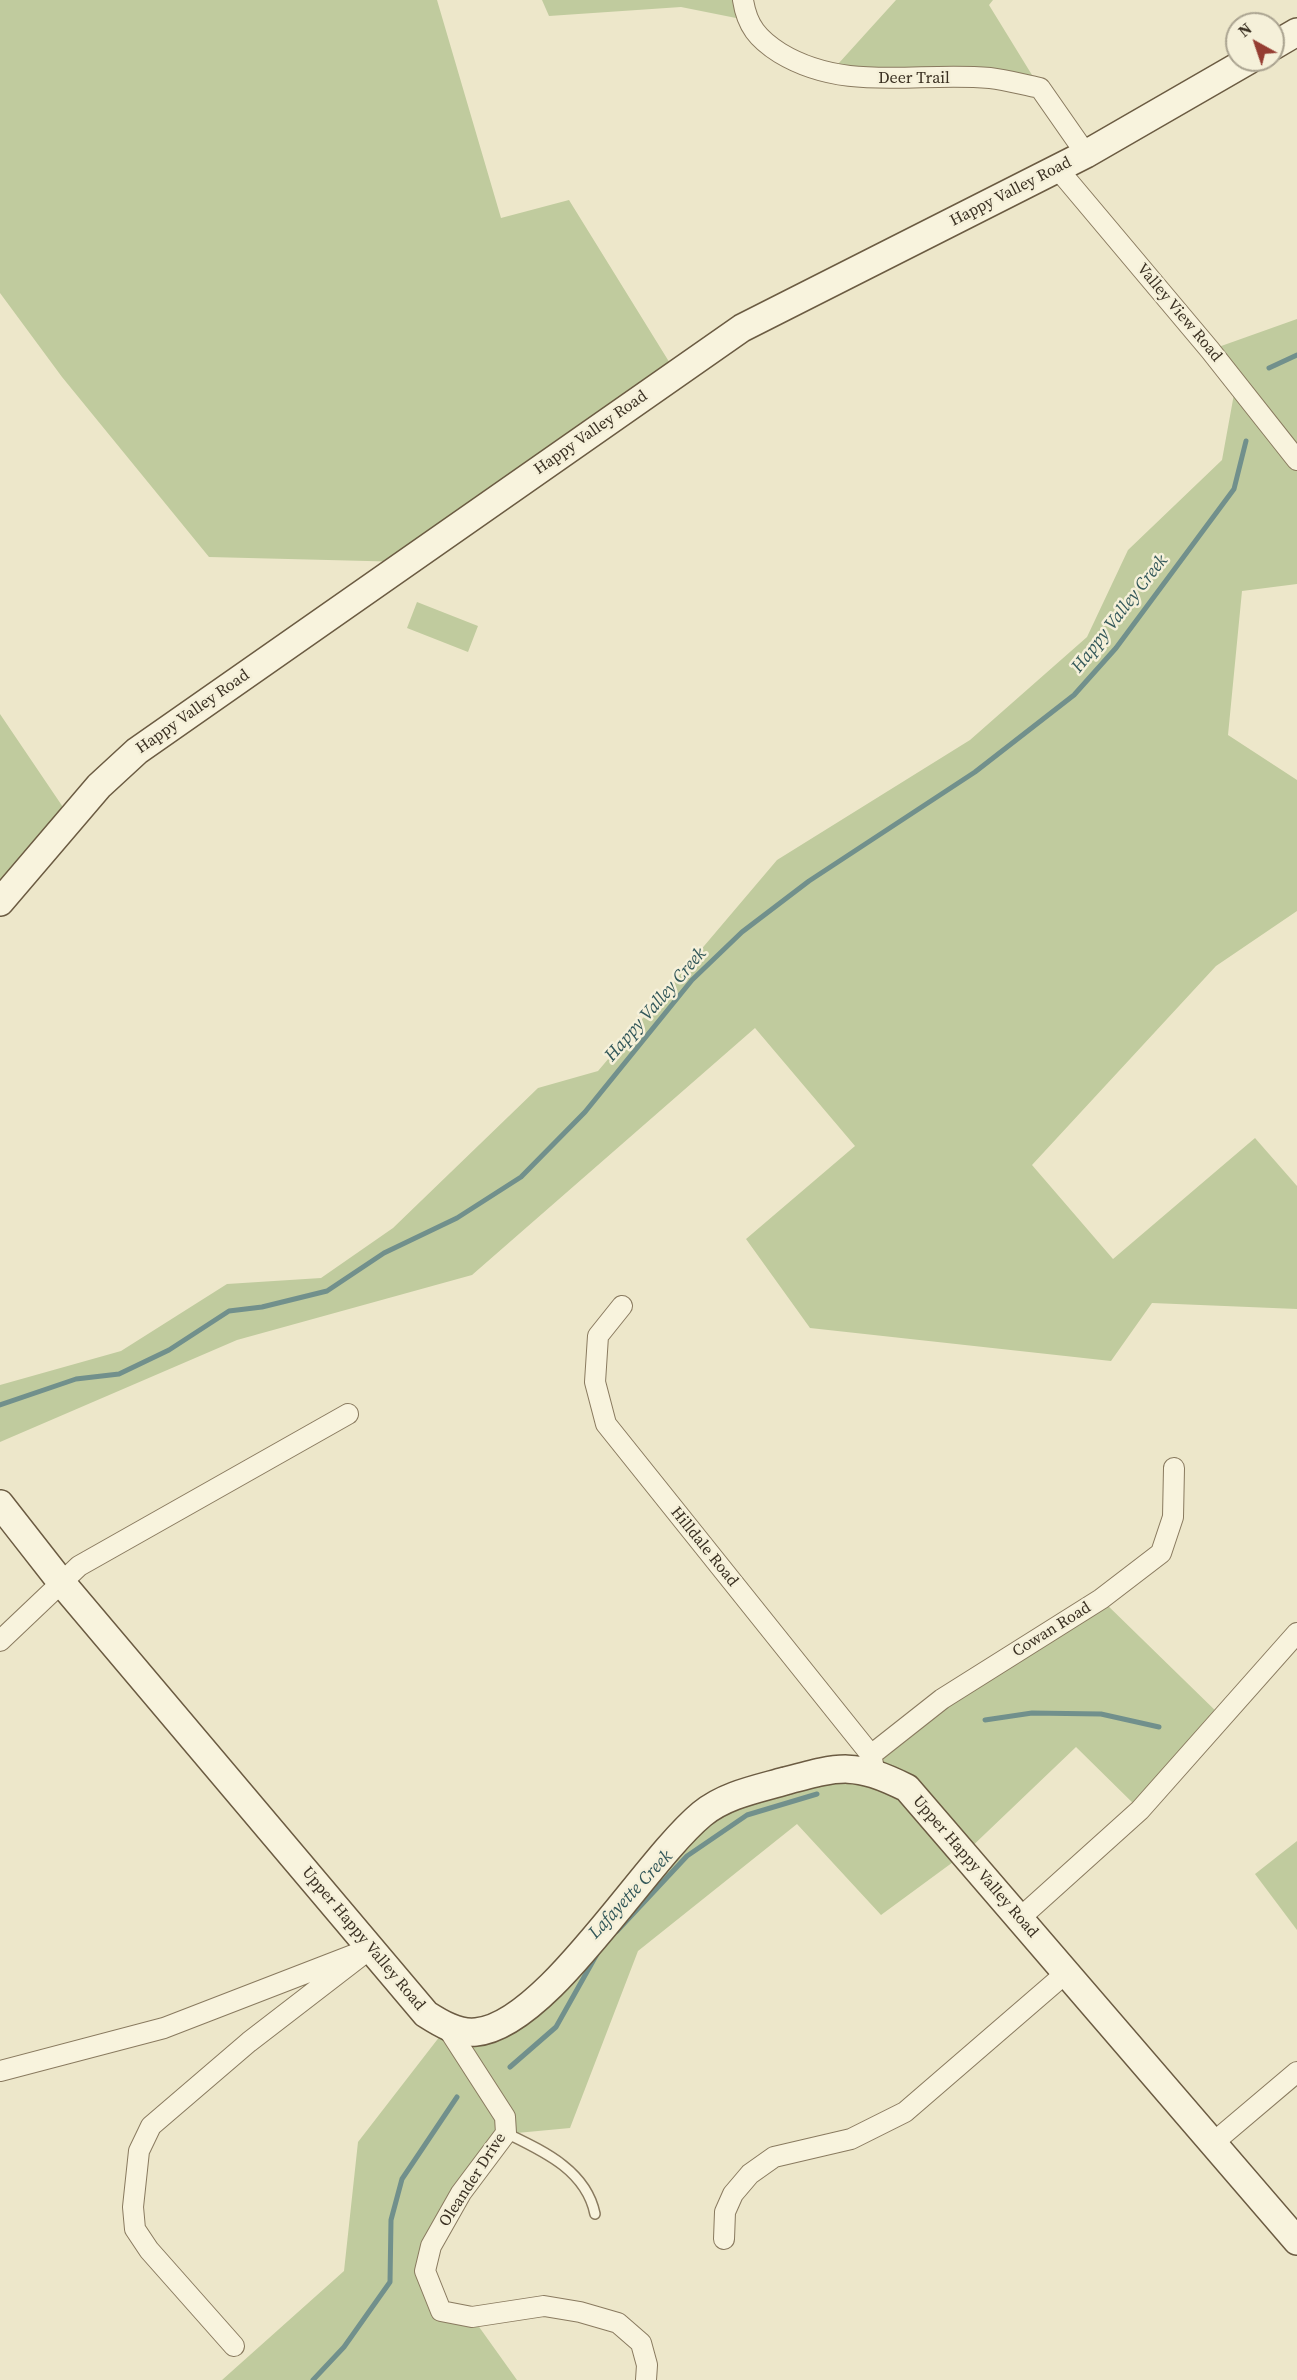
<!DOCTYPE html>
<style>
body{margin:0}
#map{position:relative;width:1297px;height:2380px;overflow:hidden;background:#ede7ca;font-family:"Source Serif 4",serif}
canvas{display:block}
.north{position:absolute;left:1225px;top:12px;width:60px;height:60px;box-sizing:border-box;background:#f5f0d9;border:2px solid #aaa390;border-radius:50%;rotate:320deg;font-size:16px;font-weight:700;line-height:24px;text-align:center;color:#3a3022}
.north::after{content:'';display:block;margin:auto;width:21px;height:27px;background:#953d32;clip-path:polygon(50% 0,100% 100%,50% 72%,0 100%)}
</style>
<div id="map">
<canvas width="1297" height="2380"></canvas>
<div class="north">N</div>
</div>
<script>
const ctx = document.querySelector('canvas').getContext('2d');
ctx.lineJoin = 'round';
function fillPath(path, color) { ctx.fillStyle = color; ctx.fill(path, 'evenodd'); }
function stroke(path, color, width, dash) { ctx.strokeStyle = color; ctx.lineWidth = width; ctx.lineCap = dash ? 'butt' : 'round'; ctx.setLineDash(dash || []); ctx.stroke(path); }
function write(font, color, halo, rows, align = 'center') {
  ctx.font = font + ' "Source Serif 4",serif'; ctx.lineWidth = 5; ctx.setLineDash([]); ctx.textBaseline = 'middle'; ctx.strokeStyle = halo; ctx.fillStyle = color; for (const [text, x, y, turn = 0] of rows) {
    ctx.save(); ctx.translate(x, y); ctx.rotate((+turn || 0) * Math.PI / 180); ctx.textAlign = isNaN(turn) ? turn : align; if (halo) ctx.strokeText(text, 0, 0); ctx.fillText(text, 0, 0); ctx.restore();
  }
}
fillPath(new Path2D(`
 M0 0H437L501 218 569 200 676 373 407 562 209 557 62 377 0 293Z
 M542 0H743L746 20 681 7 549 16Z
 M896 0H993L989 5 1040 88 829 74Z
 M1297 319V584L1242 591 1228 735 1297 780V911L1216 966 1032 1165 1113 1259 1255 1138 1297 1186V1309L1152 1303 1111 1361 810 1328 746 1239 855 1146 755 1028 472 1275 237 1340 0 1442V1385L121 1351 227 1284 321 1278 393 1228 538 1088 598 1071 777 860 970 740 1087 637 1128 550 1222 460 1236 383 1210 350Z
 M417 602 478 626 468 652 407 628Z
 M0 714 71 819 0 902Z
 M1101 1599 1223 1718 1140 1810 1076 1747 964 1854 881 1915 797 1824 638 1951 570 2128 506 2134 431 2246 435 2298 472 2317 517 2380H222L344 2271 358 2142 447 2027 509 2020 702 1814 871 1754Z
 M1297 1841V1930L1255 1874Z`), '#c0cb9e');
stroke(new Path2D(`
 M1269 368 1297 355
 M0 1405 76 1379 119 1374 169 1350 229 1311 262 1307 327 1291 384 1253 457 1218 521 1177 585 1112 692 980 742 932 809 881 975 772 1074 695 1116 648 1234 489 1246 441
 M985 1720 1032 1713 1101 1714 1159 1727
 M617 1931 687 1856 747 1815 817 1794
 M510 2067 556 2027 597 1954
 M313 2380 344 2347 390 2282 391 2220 402 2179 457 2097`), '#71908c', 5);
const lane = new Path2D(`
 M506 2133C543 2151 586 2170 595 2214`);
const street = new Path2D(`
 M743 0C747 26 758 39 780 53 846 93 918 71 990 78 1007 80 1024 85 1040 88L1086 154
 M1057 168 1210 350 1297 460
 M622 1306 598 1336 595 1382 606 1424 871 1755 875 1773
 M0 1641 79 1566 348 1414
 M871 1755 942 1699 1101 1599 1161 1553 1173 1517 1174 1468
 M1020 1918 1140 1810 1297 1633
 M447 2027 505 2117 506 2133 461 2193 431 2246 425 2271 441 2311 472 2317 544 2306 580 2312 618 2323 641 2343 647 2365 646 2380
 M0 2071 164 2028 371 1948 249 2042 151 2126 139 2151 133 2207 135 2229 149 2250 234 2346
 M1213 2143 1297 2072
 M724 2239 725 2212 733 2194 750 2174 774 2157 851 2139 905 2112 1066 1973`);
const secondary = new Path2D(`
 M1273 46 1297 32
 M0 902 99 786 137 751 742 328 1086 154 1249 60
 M0 1504 61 1582 426 2014C440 2023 458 2034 476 2032 547 2026 644 1862 702 1814 725 1795 757 1789 785 1781 841 1766 854 1762 907 1788L1297 2241`);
stroke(lane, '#897a5f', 12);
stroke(street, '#897a5f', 22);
stroke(secondary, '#6b5b42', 30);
stroke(lane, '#f8f3dd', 9);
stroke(street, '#f8f3dd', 20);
stroke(secondary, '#f8f3dd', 27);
write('16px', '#3a3022', '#f5f0d9', [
 ["Deer Trail",914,79],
 ["Happy Valley Road",1011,192,-27],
 ["Valley View Road",1179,313,50],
 ["Happy Valley Road",591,433,-35],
 ["Happy Valley Road",193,712,-35],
 ["Hilldale Road",704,1547,51],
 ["Cowan Road",1052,1630,-32],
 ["Upper Happy Valley Road",975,1867,49],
 ["Upper Happy Valley Road",363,1939,50],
 ["Oleander Drive",473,2180,-57]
]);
write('italic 18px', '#325759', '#f5f0d9', [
 ["Happy Valley Creek",1120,614,-52],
 ["Happy Valley Creek",656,1005,-49],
 ["Lafayette Creek",631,1895,-47]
]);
</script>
